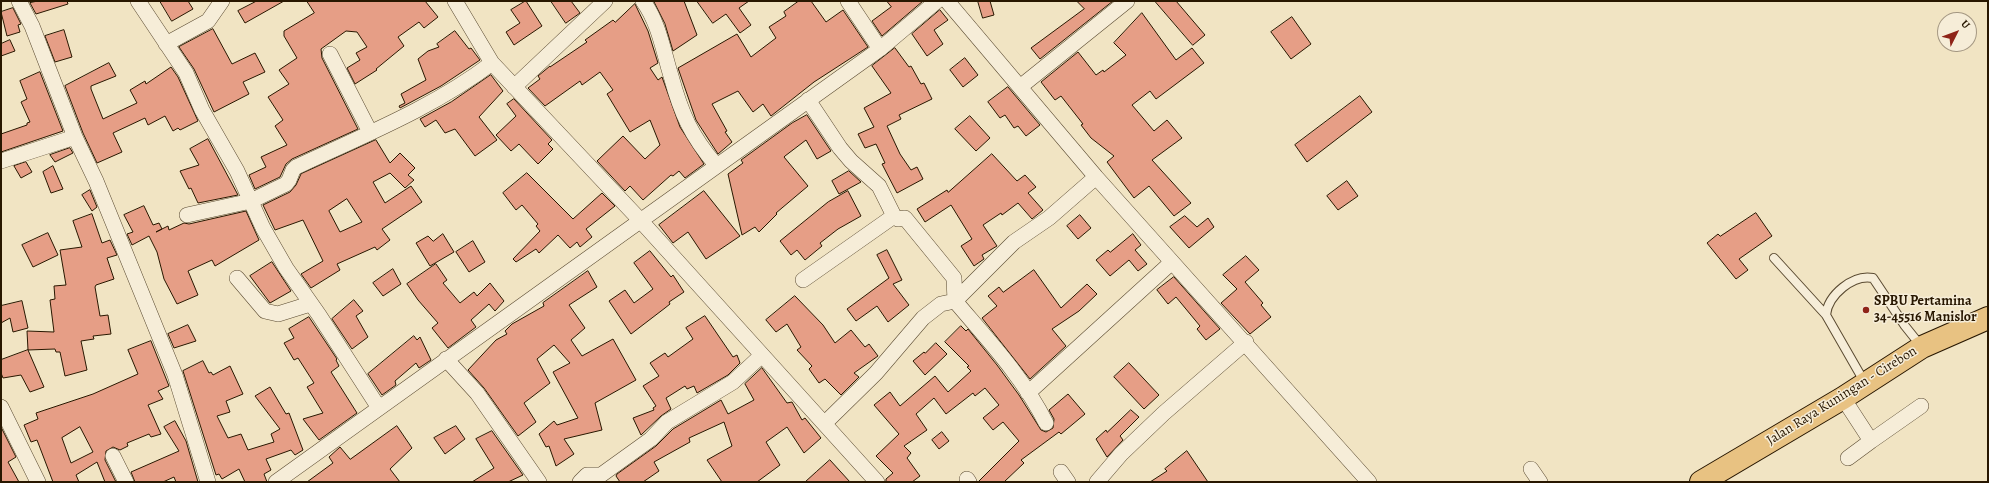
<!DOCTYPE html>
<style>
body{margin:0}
#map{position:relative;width:1989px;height:483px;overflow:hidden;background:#f1e4c3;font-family:Alegreya,serif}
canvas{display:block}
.frame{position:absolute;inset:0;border:2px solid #281700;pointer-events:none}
.north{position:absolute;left:1937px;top:12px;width:40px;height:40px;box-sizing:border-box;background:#f6edd8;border:1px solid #a49782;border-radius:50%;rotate:48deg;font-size:11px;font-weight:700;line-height:16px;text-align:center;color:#281700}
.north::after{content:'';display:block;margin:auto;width:14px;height:18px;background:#8f2418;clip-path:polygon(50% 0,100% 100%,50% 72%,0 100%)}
</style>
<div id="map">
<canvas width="1989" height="483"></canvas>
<div class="frame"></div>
<div class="north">U</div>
</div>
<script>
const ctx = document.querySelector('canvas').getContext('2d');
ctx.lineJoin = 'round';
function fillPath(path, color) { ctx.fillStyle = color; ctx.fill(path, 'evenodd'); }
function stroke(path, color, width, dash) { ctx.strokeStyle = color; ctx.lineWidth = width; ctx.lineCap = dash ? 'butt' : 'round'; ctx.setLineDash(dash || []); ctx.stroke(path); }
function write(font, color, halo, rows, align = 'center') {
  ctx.font = font + ' Alegreya,serif'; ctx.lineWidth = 3; ctx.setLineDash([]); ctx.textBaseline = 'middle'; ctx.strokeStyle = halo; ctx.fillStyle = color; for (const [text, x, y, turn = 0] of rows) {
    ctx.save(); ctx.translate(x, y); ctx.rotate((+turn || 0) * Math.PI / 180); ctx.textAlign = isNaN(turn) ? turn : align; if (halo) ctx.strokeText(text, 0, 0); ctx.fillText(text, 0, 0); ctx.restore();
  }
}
const building = new Path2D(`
 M38 1H67L68 4 36 14 30 3Z
 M160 1H188L193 9 172 21Z
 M257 1H284L245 23 238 11Z
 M307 1H425L438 17 424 28 419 22 398 37 404 46 376 69 377 70 355 84 347 68 360 60 356 53 367 47 357 32 346 31 321 49 322 58 358 129 292 159 286 164 280 177 255 189 249 175 266 167 261 157 287 145 275 126 283 120 268 97 289 84 279 70 297 58 284 36V31L314 13Z
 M526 1 542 26 514 45 506 32 520 23 511 10Z
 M551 1H571L580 13 566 23Z
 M654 1H684L697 35 673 51 665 24Z
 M697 1H749L739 8 751 25 740 33 726 14 713 23Z
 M799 1H811L826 22 843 10 868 47 814 82 771 116 763 104 753 112 738 91 712 104 727 131 725 132 732 142 718 154 696 120 678 68 737 34 751 57 776 38 769 27 786 16 784 12Z
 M887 1H923L882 36 872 21 891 7Z
 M978 1H990L994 15 983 18Z
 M1077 1H1113L1040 59 1031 48 1084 9Z
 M1155 1H1176L1205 35 1193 45Z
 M635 4 648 31 658 63 650 68 658 80 662 77 680 127 704 164 685 178 679 171 673 176 671 175 643 200 630 186 625 191 597 161 623 136 645 159 660 145 650 120 630 132 607 94 613 90 600 72 582 85 580 81 545 106 528 88 540 79 538 76 550 66V67L587 42 585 40 613 20 615 22Z
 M13 8 21 24 18 25 20 32 7 36 1 12Z
 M940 10 948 20 934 30 943 44 927 56 912 34Z
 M1142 13 1176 60 1192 48 1204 63 1156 99 1150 91 1132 105 1154 131 1167 120 1182 138 1152 160 1191 203 1174 216 1149 186 1134 198 1107 162 1114 156 1091 138 1081 125 1083 124 1061 96 1055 100 1041 82 1078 52 1096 75 1103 70 1104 72 1126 55 1114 43Z
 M1292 17 1311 44 1291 59 1271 32Z
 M213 29 232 64 255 53 265 72 243 82 249 94 214 112 194 69 179 47Z
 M64 30 72 57 55 62 45 36Z
 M455 31 469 49 471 48 480 60 441 86 400 108 399 106 405 103 401 94 426 80 418 59 428 51 439 47 437 44Z
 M10 40 15 51 1 56V44Z
 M895 48 909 67 911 66 921 84 924 83 932 99 899 115 901 119 887 126 900 154 911 170 917 167 923 179 897 193 882 164 885 163 876 144 865 148 858 134 874 127 864 108 891 93 872 66Z
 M965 58 978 75 963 87 950 70Z
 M109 63 116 76 91 86V89L103 119 137 103 130 90 145 81 146 84 171 67 178 77 198 121 180 130 178 128 173 131 165 116 148 125 145 118 113 133 122 152 97 163 83 133 65 86Z
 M40 72 63 131 1 152V134L27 125V123L30 122 21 102 27 99 20 81Z
 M491 75 503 91 479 117 497 140 475 156 455 129 445 133 436 120 425 127 420 119 451 102Z
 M1008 87 1040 125 1026 136 1018 126 1014 128 1005 115 1000 118 988 102Z
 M1360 96 1372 112 1307 162 1295 145Z
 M514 99 552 140 548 144 553 149 538 164 519 144 511 151 496 135 516 116 507 104Z
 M807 115 831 151 817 159 806 140 785 156 784 157 808 186 776 213 777 214 759 232 755 227 742 235 728 174 743 163 741 160 792 123Z
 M970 116 990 138 976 151 955 129Z
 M208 139 238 195 198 203 191 188 189 189 180 171 199 165 190 149Z
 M376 140 390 163 400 153 415 168 408 175 414 180 405 188 390 173 373 182 385 203 411 186 422 202 382 229 390 240 377 250 375 247 337 264 340 270 311 288 301 274 323 261 303 220 275 230 263 205 290 192 296 185 301 174ZM347 199 362 222 340 232 329 211Z
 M70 148 73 153 55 162 50 155Z
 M992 154 1017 181 1025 175 1036 187 1028 193 1043 210 1032 219 1018 203 1002 215 1001 213 983 225 997 246 982 255 984 259 974 266 961 246 972 239 951 205 925 222 917 209 947 190 948 192Z
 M26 162 32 172 21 178 14 166Z
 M53 166 63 189 51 193 43 172Z
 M849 171 861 182 839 194 832 181Z
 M527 173 573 219 602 193 615 206 586 229 592 237 580 247 577 242 570 248 558 235 539 253 536 249 516 262 513 259 540 231 536 226 538 224 522 205 516 210 503 193Z
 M1347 181 1358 196 1338 210 1327 196Z
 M90 190 97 207 92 211 82 195Z
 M704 191 740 236 706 259 688 232 673 243 659 225Z
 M848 191 861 216 838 229 820 243 822 246 805 260 797 250 791 255 780 241 828 202Z
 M144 206 153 225 159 223 162 229 156 232 168 226 169 230 184 223 189 224 246 211 259 240 215 266 212 260 188 271 198 295 177 304 164 279 157 252 149 236 132 245 127 234 133 232 124 215Z
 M1756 213 1772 236 1739 259 1748 270 1736 279 1707 243 1718 234 1720 236Z
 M92 214 102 243 110 240 117 255 107 258 114 279 96 285 95 287 100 316 108 315 111 334 93 336 94 339 81 341 87 370 65 376 60 352H56L55 349 28 350 27 331 54 332 50 300 55 299 54 286 66 285 60 250 82 247 73 221Z
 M1080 215 1091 228 1078 239 1067 226Z
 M1185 216 1197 227 1208 218 1214 227 1189 248 1170 227Z
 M48 233 58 255 33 267 22 245Z
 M443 234 454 252 430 266 416 243 428 236 433 241Z
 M1133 234 1141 245 1135 250 1147 264 1138 271 1129 260 1110 276 1096 260 1108 250 1110 252Z
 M473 241 485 262 469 272 456 252Z
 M887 250 902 280 893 284 909 305 888 322 877 306 856 321 847 309 889 278 877 255Z
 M650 251 671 277 673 275 684 292 669 302 670 304 665 308 631 334 609 301 625 290 634 303 653 289 634 263Z
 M1246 256 1259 270 1245 282 1263 303 1261 305 1271 317 1250 334 1221 303 1237 289 1223 275Z
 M272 262 291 291 270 303 250 276Z
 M436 264 447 280 443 283 460 303 474 292 477 296 490 283 504 301 495 311 489 304 471 320 476 327 448 348 432 328 438 323 418 300 407 284Z
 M393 269 401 284 383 296 373 283Z
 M1034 270 1061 308 1087 284 1097 294 1079 311 1052 329 1066 346 1030 379 982 318 997 306 988 296 999 287 1003 292Z
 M588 271 597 287 569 305 585 328 571 340 582 356 613 339 636 380 595 403 602 430 564 439 574 454 556 466 549 446 546 447 539 434 554 421 557 425 578 418 553 372 570 363 554 345 537 359 550 383 524 403 536 422 518 436 484 388 468 370 496 340 507 334 505 331 512 324 544 306 543 303Z
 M1174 277 1220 329 1206 340 1197 329 1200 326 1176 297 1168 304 1157 290Z
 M795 296 823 325 835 343 851 330 865 347 869 344 878 356 854 373 859 377 841 395 825 379 819 383 809 369 812 366 797 350 801 347 787 324 776 332 766 320Z
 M354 300 363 311 356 316 368 337 352 349 332 319Z
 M22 301 28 328 13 332 10 318 1 323V306Z
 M705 316 733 357 737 355 740 363 728 375 697 393 694 386 687 389 685 386 666 398 671 409 661 416 641 435 633 418 654 410 653 408 656 406 643 386 659 376 650 363 665 353 668 357 693 339 686 328Z
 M309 317 337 359 336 360 339 366 331 372 357 413 319 440 303 419 323 413 307 387 314 383 298 358 294 360 284 343 294 338 289 329Z
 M188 325 196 341 174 348 168 334Z
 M961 326 966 331 968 329 997 365 1019 395 1041 430 1046 432 1053 428 1054 419 1049 410 1068 394 1085 414 1061 434 1059 432 1021 460 1024 463 1004 482H978L1019 441 1003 422 993 430 983 418 999 405 985 388 975 396 973 393 946 414 934 398 916 414 927 430 904 446 911 453 907 458 920 476 912 482H886V479L893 473 876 456 899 434 874 405 890 392 900 406 935 376 948 392 971 371 967 367 969 366 945 342Z
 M414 336 417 340 420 337 431 360 419 368 416 363 395 381 396 385 382 395 368 374Z
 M151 341 169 386 158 391 163 399 148 405 161 434 151 437 149 434 127 443 128 446 120 450 113 447 106 451 105 460 116 482H105L97 462 76 475 79 482H53L37 440 31 442 24 425 38 419 36 413 93 394 138 374 128 350ZM80 427 93 452 71 463 62 438Z
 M936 343 947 354 925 375 913 361 924 352 925 353Z
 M28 350 44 387 30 392 21 375 3 378 1 373V360Z
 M203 361 209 373 211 372 213 375 230 366 243 394 226 401 230 412 217 416 228 438 241 434 248 450 274 442 271 434 280 429 255 396 270 387 286 414 289 413 303 450 295 455 291 450 266 459 271 470 264 474 267 482H245L239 469 222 479 219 474 216 475 183 371Z
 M1129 363 1159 395 1144 409 1114 377Z
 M762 368 787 403 792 402 802 420 805 418 821 438 804 453 787 427 766 442 780 465 757 482H722L707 460 732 446 724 422 689 438 690 442 654 462 659 471 643 482H620L616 476 617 474 656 446 673 429 721 400 728 414 754 400 745 384Z
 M1131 410 1139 417 1120 436 1123 440 1107 457 1096 439 1106 430 1107 432Z
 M175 421 186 441 198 482H176L174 477 163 482H135L131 472 179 451 164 427Z
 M397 426 412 448 390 469 400 482H307L333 463 329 457 340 447 350 459Z
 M456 426 465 439 445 454 434 438Z
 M1 427 16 457 8 462 19 482H1Z
 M492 431 523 475 508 482H472L494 468 476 439Z
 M942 432 949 441 939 449 932 440Z
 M1187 451 1208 482H1150L1167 471 1165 469Z
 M830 460 850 482H805L816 472Z`);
fillPath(building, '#e69e86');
stroke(building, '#281700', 1);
const service = new Path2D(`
 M1774 258 1826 315
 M1865 383 1826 315C1828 295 1853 274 1873 278L1905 326 1921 346`);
const minor = new Path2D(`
 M19 1 32 26 75 137 96 181 175 375 208 482
 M138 1 186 73 202 110 237 171 263 228 286 268 319 315 379 408
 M455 1 492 63 640 220 877 482
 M643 1C659 23 663 50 671 76 681 113 691 136 716 165
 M848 1 880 49
 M947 1 1096 177 1369 482
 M166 44 208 21 222 1
 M330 54 370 132
 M514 87 605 1
 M1020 87 1127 1
 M808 100 840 148 851 161 879 186 894 216 898 219 905 218 954 278 955 301 1014 242 1049 218 1096 177
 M1 161 75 137
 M187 215 251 201 286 184 289 180 293 170 296 167C362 136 433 108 492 63
 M237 278 265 311 278 314 310 304
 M803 280 894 216
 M446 359 477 393 539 482
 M1028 393 1172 262
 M1843 398 1871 441 1921 406
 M1 407 38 482
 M825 423 876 373 923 318 941 304 955 301C988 340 1023 377 1046 423
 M113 456 126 482
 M1848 458 1871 441
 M1531 469 1540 482
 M1061 472 1068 482
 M967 479 969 482
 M276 482 880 49 937 1
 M580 482 587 475H601L651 439 667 422 733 382 762 355
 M1097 482 1121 454 1164 413 1246 342`);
const trunk = new Path2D(`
 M1701 482 1843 398 1922 347 1988 318`);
stroke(service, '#5a4a31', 10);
stroke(minor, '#5a4a31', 16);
stroke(trunk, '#281700', 24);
stroke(service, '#f6edd8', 8);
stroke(minor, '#f6edd8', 15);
stroke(trunk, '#e8c282', 22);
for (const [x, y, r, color] of [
 [1866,310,4,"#8f2418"]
]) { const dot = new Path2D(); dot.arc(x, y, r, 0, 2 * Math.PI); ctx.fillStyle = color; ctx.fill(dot); stroke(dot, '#f6edd8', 1.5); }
write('bold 14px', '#281700', '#f6edd8', [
 ["SPBU Pertamina",1874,302],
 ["34-45516 Manislor",1874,318]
], 'left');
write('14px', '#281700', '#f6edd8', [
 ["Jalan Raya Kuningan - Cirebon",1842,396,-32]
]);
</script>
